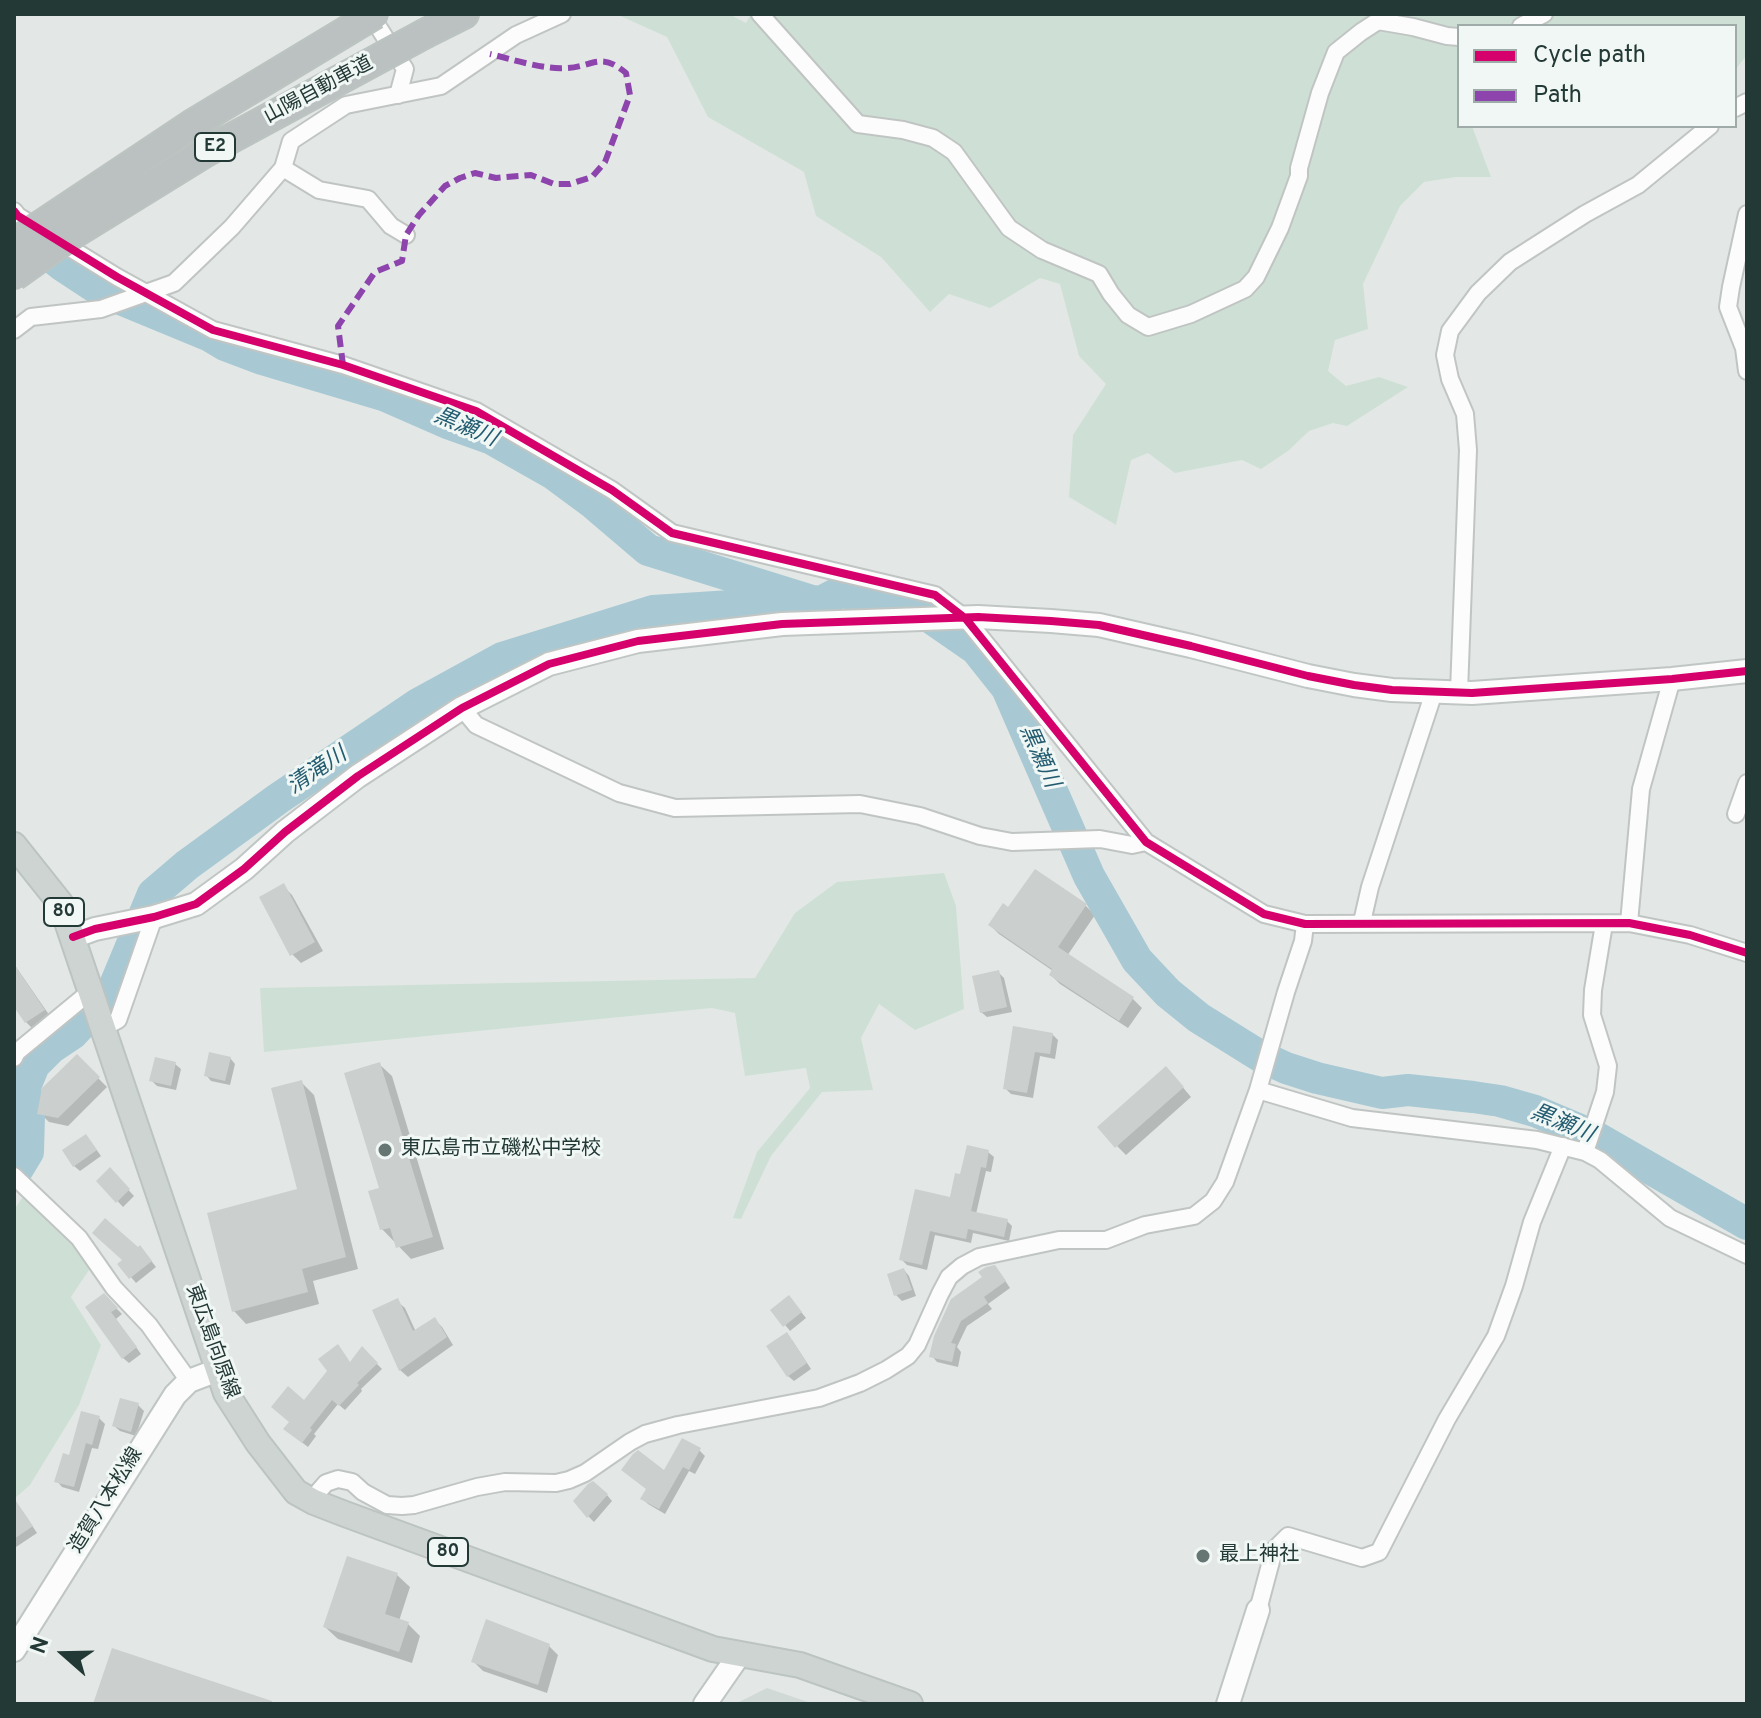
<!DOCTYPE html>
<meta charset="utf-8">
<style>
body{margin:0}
#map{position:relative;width:1761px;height:1718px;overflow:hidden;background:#e3e8e6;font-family:Overpass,sans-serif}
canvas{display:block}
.frame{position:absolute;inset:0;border:16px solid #233935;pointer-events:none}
.legend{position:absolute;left:1457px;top:24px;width:280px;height:104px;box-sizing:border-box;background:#f1f7f5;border:2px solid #9faba8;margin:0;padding:10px 14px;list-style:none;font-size:24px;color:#233935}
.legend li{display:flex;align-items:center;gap:16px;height:40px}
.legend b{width:40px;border:2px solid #9faba8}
.north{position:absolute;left:24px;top:1614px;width:80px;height:80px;-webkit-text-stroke:6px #f1f7f5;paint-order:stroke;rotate:290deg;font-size:22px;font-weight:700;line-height:32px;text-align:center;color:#233935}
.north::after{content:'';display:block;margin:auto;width:28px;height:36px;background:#233935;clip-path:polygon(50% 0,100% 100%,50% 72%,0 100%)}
</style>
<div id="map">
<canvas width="1761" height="1718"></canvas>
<div class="frame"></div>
<ul class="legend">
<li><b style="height:10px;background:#d6006c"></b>Cycle path</li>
<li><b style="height:10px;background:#8e44ad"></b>Path</li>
</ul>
<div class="north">N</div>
</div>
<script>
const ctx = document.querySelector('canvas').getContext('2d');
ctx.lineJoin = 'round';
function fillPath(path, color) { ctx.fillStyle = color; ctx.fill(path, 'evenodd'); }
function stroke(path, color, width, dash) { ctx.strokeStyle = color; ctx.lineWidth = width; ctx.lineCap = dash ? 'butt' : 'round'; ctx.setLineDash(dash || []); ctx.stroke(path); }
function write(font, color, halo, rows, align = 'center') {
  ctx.font = font + ' Overpass,"Noto Sans JP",sans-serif'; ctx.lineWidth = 6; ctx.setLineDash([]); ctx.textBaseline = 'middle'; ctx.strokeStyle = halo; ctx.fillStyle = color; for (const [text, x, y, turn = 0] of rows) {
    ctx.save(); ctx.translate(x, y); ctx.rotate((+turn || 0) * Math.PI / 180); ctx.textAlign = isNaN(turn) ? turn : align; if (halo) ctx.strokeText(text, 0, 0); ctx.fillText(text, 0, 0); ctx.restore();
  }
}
fillPath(new Path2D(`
 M767 1688 814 1704H735Z`), '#d1d9d6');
fillPath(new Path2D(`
 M616 14H729L746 23 751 14H1747V55L1735 70V26H1459V126H1472L1491 177H1456L1424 182 1400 206 1363 284 1368 329 1335 340 1328 371 1346 386 1379 377 1408 387 1347 426 1333 423 1309 431 1288 451 1261 469 1242 460 1175 473 1148 453 1131 460 1116 525 1069 497 1073 435 1106 384 1079 356 1060 284 1040 278 990 308 949 294 930 312 881 257 816 216 804 172 708 117 667 37Z
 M944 873 956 906 964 1009 915 1030 879 1004 861 1038 873 1090 822 1092 771 1156 741 1219 733 1218 757 1152 810 1088 806 1068 745 1076 735 1013 712 1008 264 1052 260 988 755 978 795 913 837 882Z
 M28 1189 95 1261 71 1297 101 1345 79 1405 30 1485 14 1499V1210Z`), '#cee0d5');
fillPath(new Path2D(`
 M1035 872 1086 906 1095 915 1067 956 1133 999 1142 1008 1128 1028 1060 984 1051 975 1053 971 999 934 990 925 1009 910Z
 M283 886 292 895 323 951 301 963 292 954Z
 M14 964 52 1019 35 1031 26 1022 14 1003Z
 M998 972 1004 978 1012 1012 987 1017 981 1012Z
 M1015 1028 1052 1034 1058 1040 1055 1059 1040 1056 1033 1098 1011 1094 1005 1088Z
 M77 1057 107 1087 68 1126 49 1122 40 1113Z
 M230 1058 235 1064 230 1085 211 1081 206 1075Z
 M175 1064 181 1069 176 1090 157 1086 152 1081Z
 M379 1064 392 1076 444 1249 411 1259 382 1229Z
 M1174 1077 1191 1097 1126 1155 1117 1146Z
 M301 1082 314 1095 358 1269 313 1281 319 1304 246 1324 234 1311 299 1191Z
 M91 1142 101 1156 80 1171 74 1166Z
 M988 1152 994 1157 991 1172 986 1171 976 1214 1007 1221 1012 1226 1009 1241 973 1233 971 1243 935 1235 927 1270 907 1265 901 1259 951 1199 961 1177Z
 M110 1170 134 1196 123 1207 99 1181Z
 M145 1253 156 1267 136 1283 120 1264Z
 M904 1270 909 1276 916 1296 902 1301 896 1295Z
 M1000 1273 1010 1288 988 1304 992 1309 967 1326 957 1347 961 1352 958 1367 937 1362 932 1356 985 1278Z
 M104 1296 122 1314 116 1319 141 1354 129 1363 123 1358Z
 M397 1301 405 1308 416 1332 434 1319 442 1327 453 1345 408 1377 400 1370Z
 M794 1303 806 1318 790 1331 773 1310Z
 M792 1340 811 1369 794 1381 788 1376Z
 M362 1349 382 1369 361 1389 362 1391 345 1410 338 1404 314 1434 316 1436 308 1447 291 1434 304 1403 351 1364Z
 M138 1405 144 1411 136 1436 120 1431 114 1426Z
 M99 1418 105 1424 98 1449 92 1448 79 1492 62 1487 57 1481Z
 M699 1450 705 1456 695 1474 689 1471 665 1514 648 1504 643 1499Z
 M607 1495 612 1501 594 1522 588 1516Z
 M14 1518H27L37 1533 16 1547 14 1546Z
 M397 1575 410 1587 399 1621 408 1624 420 1636 412 1663 338 1639 325 1627Z
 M549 1646 558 1655 547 1693 483 1671 474 1662Z`), '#0003');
stroke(new Path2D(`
 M25 236 63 266 101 291 210 336 225 345 262 359 386 396 450 424 492 439 552 473 594 504 648 550 812 601 821 602 840 592 889 600 924 613 976 649 1007 688 1089 876 1137 960 1168 993 1199 1018 1260 1056 1286 1068 1317 1078 1382 1093 1408 1090 1473 1097 1500 1101 1535 1111 1592 1135 1747 1224
 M14 1175 28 1152 29 1115 25 1087 34 1065 51 1048 72 1034 113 990 153 894 187 865 279 798 418 704 502 658 653 611 793 602`), '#a8c9d3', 32);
fillPath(new Path2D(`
 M1035 869 1087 904 1058 947 1134 997 1119 1021 1049 975 1052 969 988 925 1003 903 1008 907Z
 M284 883 315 942 290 956 259 897Z
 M14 964 45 1010 25 1023 14 1007Z
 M999 970 1007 1007 980 1013 972 976Z
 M1013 1026 1053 1033 1050 1054 1035 1052 1027 1093 1003 1089Z
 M209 1052 231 1057 225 1081 204 1076Z
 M77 1054 100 1077 58 1118 37 1114 42 1088Z
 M155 1057 176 1062 171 1086 149 1081Z
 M380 1062 433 1237 396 1248 390 1228 380 1230 368 1191 379 1188 344 1073Z
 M1166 1066 1184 1087 1115 1148 1097 1127Z
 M302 1080 346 1257 302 1269 308 1292 232 1312 207 1213 297 1189 271 1088Z
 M86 1134 97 1150 73 1167 62 1150Z
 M967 1145 989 1150 986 1168 981 1167 971 1211 1008 1219 1004 1237 968 1229 966 1239 930 1231 922 1265 899 1260 915 1189 950 1197 955 1173 960 1174Z
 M110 1167 130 1189 116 1203 96 1181Z
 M105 1218 138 1247 140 1245 152 1261 129 1279 117 1264 122 1260 92 1233Z
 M995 1265 1006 1281 984 1297 988 1303 961 1321 951 1343 956 1344 952 1362 929 1357 934 1336 951 1299 982 1277 978 1272 986 1267Z
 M904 1268 912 1290 894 1296 887 1274Z
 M104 1293 118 1308 111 1312 137 1347 122 1359 85 1307Z
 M789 1295 802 1312 783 1327 770 1310Z
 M398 1298 413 1331 435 1317 447 1337 399 1371 372 1310Z
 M787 1332 807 1363 787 1377 766 1346Z
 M338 1344 350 1362 362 1346 378 1363 357 1383 359 1385 339 1406 332 1400 310 1428 312 1430 302 1443 283 1429 289 1422 271 1407 288 1386 304 1400 327 1371 318 1359Z
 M120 1398 139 1403 131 1432 112 1426Z
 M81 1411 100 1416 92 1445 86 1443 74 1487 54 1482 63 1453 69 1455Z
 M682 1438 701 1448 689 1470 683 1467 659 1509 640 1499 646 1489 621 1470 633 1454 638 1450 664 1470Z
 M593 1481 608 1494 587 1518 573 1501 588 1484Z
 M14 1498 33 1526 14 1539Z
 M347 1556 398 1573 385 1614 409 1622 399 1652 323 1627Z
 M486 1619 550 1644 538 1685 471 1662Z
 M112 1648 272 1701V1704H93Z`), '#cbcfce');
const street = new Path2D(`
 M370 14 405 69 398 95
 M760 14 858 124 903 130 933 138 954 152 1009 228 1042 250 1099 274 1111 294 1128 315 1148 327 1191 314 1245 289 1256 277 1280 228 1299 176V168L1320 93 1336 52 1361 32 1378 21 1413 27 1447 36 1459 37
 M1521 26 1544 14
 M1735 108 1747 102
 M283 168 319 190 368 199 391 226 406 235
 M14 211 18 216 117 277 213 330 343 365 476 411 612 490 672 533 935 595 966 619 1146 842 1264 914 1305 924 1629 923 1690 935 1747 953
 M1747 214 1731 287 1728 307 1744 348 1747 371
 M14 330 31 317 101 309 174 283 232 227 283 168 291 141 346 105 441 86 516 35 562 14
 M1459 692 1468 450 1465 414 1450 379 1445 355 1450 331 1478 293 1510 262 1585 214 1638 185 1710 126
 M462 708 476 725 619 793 675 808 860 804 920 816 980 836 1012 842 1100 839 1132 845 1146 842
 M1736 814 1747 783
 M1362 922 1370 887 1434 692
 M1629 923 1641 789 1672 679
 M103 1028 118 1020 154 917
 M14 1058 17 1052 91 991
 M1258 1090 1352 1118 1537 1140 1585 1152 1600 1160 1670 1218 1747 1255
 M1585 1152 1605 1092 1608 1066 1592 1015 1593 990 1604 924
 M14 1176 79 1238 114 1288 149 1325 189 1381
 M314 1502 319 1491 326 1483 338 1479 352 1482 363 1492 387 1505 402 1506 414 1505 477 1487 505 1482 556 1483 569 1480 585 1473 630 1442 645 1434 678 1425 819 1398 860 1383 886 1370 908 1356 917 1345 940 1294 949 1277 962 1266 979 1257 1059 1240H1106L1145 1225 1194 1216 1213 1201 1225 1182 1258 1090 1286 992 1303 941 1305 924
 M1258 1610 1274 1550 1288 1536 1362 1558 1379 1552 1447 1419 1496 1336 1514 1286 1532 1222 1563 1146`);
const secondary = new Path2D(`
 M73 937 95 929 154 917 196 904 244 869 285 832 358 776 462 708 549 664 638 641 782 624 978 617 1051 621 1099 625 1191 646 1308 676 1354 685 1392 690 1472 693 1672 679 1747 671
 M14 1650 175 1395 189 1381 218 1370
 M705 1704 739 1655
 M1228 1704 1258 1610`);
const primary = new Path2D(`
 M14 845 61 904 226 1393 258 1443 296 1492 314 1502 345 1514 713 1649 800 1665 910 1704`);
const highway = new Path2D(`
 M426 33 464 14`);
stroke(street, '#c0c5c3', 20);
stroke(secondary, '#c0c6c4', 26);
stroke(primary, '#bcc4c2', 28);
stroke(highway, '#bcc4c2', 32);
stroke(street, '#fbfcfb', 16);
stroke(secondary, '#fbfcfb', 22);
stroke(primary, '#ced4d2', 24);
stroke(highway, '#bbc1c0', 28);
const highwayBridge = new Path2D(`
 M14 243 191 125 375 14
 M14 276 70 236 206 152 426 33`);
stroke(highwayBridge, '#bcc4c2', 32, []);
stroke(highwayBridge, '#bbc1c0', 28);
stroke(new Path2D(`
 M343 365 338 326 375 272 402 261 406 235 419 215 445 186 460 178 475 173 496 178 531 175 554 184H570L592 177 605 162 630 95 626 73C600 51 593 67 566 68 544 70 512 59 490 54`), '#8e44ad', 6, [12, 6]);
stroke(new Path2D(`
 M14 211 18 216 117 277 213 330 343 365 476 411 612 490 672 533 935 595 966 619 1146 842 1264 914 1305 924 1629 923 1690 935 1747 953
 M73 937 95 929 154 917 196 904 244 869 285 832 358 776 462 708 549 664 638 641 782 624 978 617 1051 621 1099 625 1191 646 1308 676 1354 685 1392 690 1472 693 1672 679 1747 671`), '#d6006c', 8);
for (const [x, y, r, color] of [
 [385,1150,8,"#667673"],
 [1203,1556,8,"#667673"]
]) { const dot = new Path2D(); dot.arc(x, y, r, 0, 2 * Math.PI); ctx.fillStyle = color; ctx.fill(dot); stroke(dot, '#f1f7f5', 3); }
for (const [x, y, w] of [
 [215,147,40],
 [64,912,40],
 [448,1552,40]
]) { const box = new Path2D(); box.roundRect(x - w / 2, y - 14, w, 28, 6); ctx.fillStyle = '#f1f7f5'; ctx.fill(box); stroke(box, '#233935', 2); }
write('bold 18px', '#233935', null, [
 ["E2",215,147],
 ["80",64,912],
 ["80",448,1552]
]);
write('20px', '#233935', '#f1f7f5', [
 ["山陽自動車道",319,91,-28],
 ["東広島向原線",211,1342,70],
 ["造賀八本松線",107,1501,-58]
]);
write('20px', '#233935', '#f1f7f5', [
 ["東広島市立磯松中学校",401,1150],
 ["最上神社",1219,1556]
], 'left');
write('italic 22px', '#235c70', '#f1f7f5', [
 ["黒瀬川",465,429,23],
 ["黒瀬川",1038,757,66],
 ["清滝川",318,772,-34],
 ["黒瀬川",1562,1125,22]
]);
</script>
